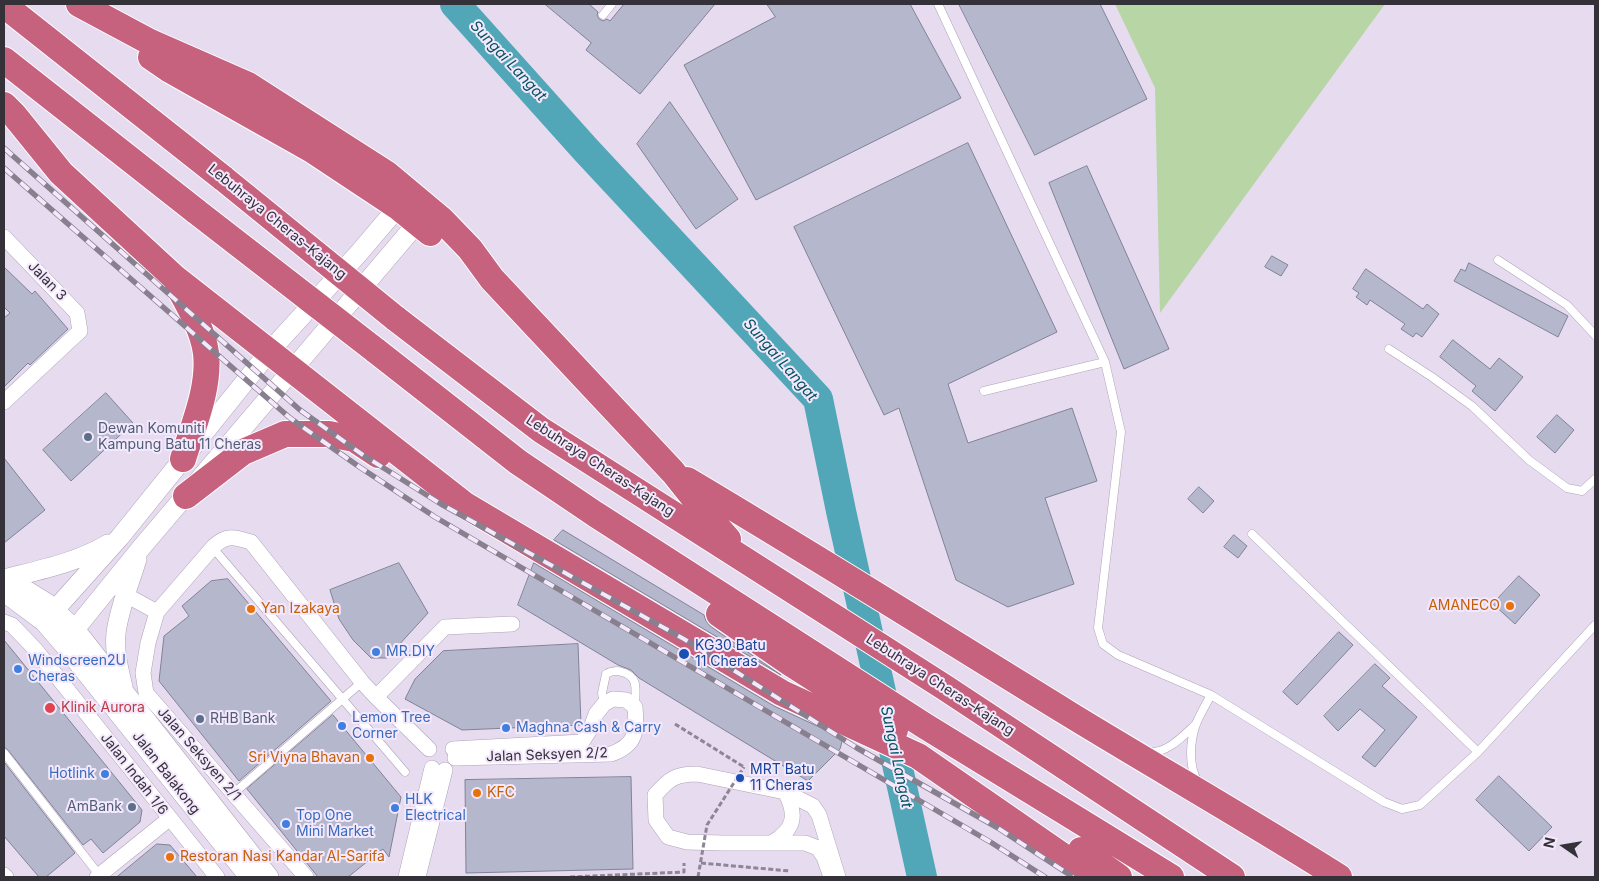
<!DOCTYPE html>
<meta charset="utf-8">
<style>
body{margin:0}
#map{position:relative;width:1599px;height:881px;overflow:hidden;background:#e7dbf0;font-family:Inter,sans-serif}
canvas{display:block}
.frame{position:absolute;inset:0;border:5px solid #353139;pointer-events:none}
.north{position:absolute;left:1539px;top:821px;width:50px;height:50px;-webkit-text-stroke:4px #f4e8fd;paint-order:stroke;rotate:283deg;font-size:14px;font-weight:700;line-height:20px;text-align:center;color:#353139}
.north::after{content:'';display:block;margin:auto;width:18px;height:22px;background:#353139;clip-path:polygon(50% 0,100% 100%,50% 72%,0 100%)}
</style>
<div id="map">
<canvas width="1599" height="881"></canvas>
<div class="frame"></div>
<div class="north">N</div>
</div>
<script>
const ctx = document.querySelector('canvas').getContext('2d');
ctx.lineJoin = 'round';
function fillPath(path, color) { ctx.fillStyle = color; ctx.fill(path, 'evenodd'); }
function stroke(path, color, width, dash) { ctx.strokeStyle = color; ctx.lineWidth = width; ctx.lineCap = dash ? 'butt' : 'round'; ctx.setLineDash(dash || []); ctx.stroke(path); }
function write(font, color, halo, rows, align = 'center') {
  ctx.font = font + ' Inter,sans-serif'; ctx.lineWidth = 4; ctx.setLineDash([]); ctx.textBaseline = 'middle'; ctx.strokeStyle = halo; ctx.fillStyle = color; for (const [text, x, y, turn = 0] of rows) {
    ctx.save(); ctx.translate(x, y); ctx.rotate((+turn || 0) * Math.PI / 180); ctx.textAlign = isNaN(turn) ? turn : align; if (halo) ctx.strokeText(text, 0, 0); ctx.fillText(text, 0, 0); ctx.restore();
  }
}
fillPath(new Path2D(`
 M1115 4H1385L1160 313 1155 88Z`), '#b8d5a6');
stroke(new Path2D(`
 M455 4 586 150 818 399 841 511 922 877`), '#51a7b7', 30);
const building = new Path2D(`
 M545 4H589L598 12 597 15 599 19 603 21 607 19 610 21 624 4H715L640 94 586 50 591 43Z
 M767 4H910L961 98 756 200 684 65 775 17Z
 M959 4H1100L1147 99 1035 155Z
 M670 102 738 199 696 229 637 144Z
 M968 143 1057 332 948 384 968 443 1072 408 1097 481 1045 498 1074 584 1008 607 956 580 899 408 884 415 794 227Z
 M1087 166 1169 349 1124 369 1049 183Z
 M1272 256 1288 265 1281 276 1265 267Z
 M1469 263 1568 316 1558 337 1454 281 1461 269 1465 271Z
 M4 267 32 294 35 291 68 329 30 365 28 363 4 387V318L10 313 4 307Z
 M1366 269 1423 309 1427 304 1439 314 1422 337 1416 333 1413 337 1401 329 1405 324 1392 315 1370 300 1367 305 1356 297 1359 293 1353 289Z
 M1453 340 1490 369 1499 358 1523 377 1495 411 1472 391 1476 386 1440 357Z
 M106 393 133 423 71 481 43 450Z
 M1557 415 1574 430 1555 453 1537 437Z
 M4 458 45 510 4 543Z
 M1199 487 1214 501 1203 513 1188 499Z
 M563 530 704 615 706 621 710 626 781 675 554 540Z
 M1234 535 1247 546 1238 558 1224 547Z
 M399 563 428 613 387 658H371L353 640 339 619 330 590Z
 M534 563 774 706 843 738 840 749 808 781 639 678 631 670 618 665 518 605Z
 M1519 576 1540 595 1515 624 1493 604Z
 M228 579 331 701 239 781 159 681 164 636 189 616 182 606 211 581Z
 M1339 632 1353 645 1297 705 1283 692Z
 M4 640 142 810 140 822 103 853 91 839 83 845 8 750 4 747Z
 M578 644 581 725 462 730 405 699 415 679 443 651Z
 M1375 664 1390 678 1382 686 1417 717 1375 767 1362 757 1385 730 1360 709 1338 731 1324 716Z
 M333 715 401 797 389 857 383 849 348 877H318L247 789Z
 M4 762 75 853 46 877H39L4 836Z
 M1499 776 1552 827 1529 851 1476 800Z
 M631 777 633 869 466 873 465 780Z
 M157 844 170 845 197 877H117Z`);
fillPath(building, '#b5b7cd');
stroke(building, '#808296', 1);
const service = new Path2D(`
 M938 4 1105 362 1121 432 1098 628 1103 644 1118 655 1211 695 1384 802 1402 809 1420 805 1478 752 1595 625
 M603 15 612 4
 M1498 260 1567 305 1595 335
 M1389 349 1432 377 1472 406 1529 460 1567 488 1582 491 1595 479
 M984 391 1105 362
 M1252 534 1478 752
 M213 548 405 772
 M604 704 602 693 606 674C611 671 616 670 622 672 640 677 635 691 635 707
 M1148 752C1167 754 1183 736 1196 724
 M4 753 100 876
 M1198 782C1188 766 1190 741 1196 724 1200 714 1206 704 1211 695
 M234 793 362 682`);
const minor = new Path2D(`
 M4 237 77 313 80 331 4 402
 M126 595 157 612
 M4 622 12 625 35 649 217 877
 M376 697 445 627 512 624
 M453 749 582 742 591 728 596 714 604 704 613 699 626 700 635 707C637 730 637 745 611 754L455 758
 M773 842C795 829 797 814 785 792
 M4 875 6 877
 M97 877 169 819
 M306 877 146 693 143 673 148 643 157 612 214 546C227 534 235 537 251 542L362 682 376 697 429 749
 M406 877 432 768
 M418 877 445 770
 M831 877 824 857 818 848 805 843H723L687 842 668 837 656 820 655 795C669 779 675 774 697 774L785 792 813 806 819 815 838 877`);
const tertiary = new Path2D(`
 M4 579C39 570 76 563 108 544
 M4 580 26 590 47 603 75 629 269 877
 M4 592 44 622 63 644 249 877
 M44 622 120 537 269 352 358 254 398 207
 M63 644 141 548 418 222
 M123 687C119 670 114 652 116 633 119 609 130 582 137 559`);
const motorway = new Path2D(`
 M79 4 150 42 248 85 387 174 442 220 470 249 492 279 673 472 713 522 728 539
 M4 5 224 179
 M151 57 170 70 312 150 398 207 430 233
 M4 60 197 212
 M4 105 14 115 61 173 175 278 465 505 782 693 918 756 1093 877
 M178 286C189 306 203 330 206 353 210 388 193 426 183 459
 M395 318 541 430 944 687 1232 877
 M375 350 518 462 595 514 925 726 1171 877
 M687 480C815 556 942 636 1069 714 1159 769 1250 821 1339 877
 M186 496 243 452 285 434H329L354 439 378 455
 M719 614 790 663 895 730
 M1081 850 1119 877`);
stroke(service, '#aea3b6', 9);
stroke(minor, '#aea3b6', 16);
stroke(tertiary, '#aea3b6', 20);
stroke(motorway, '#fff', 28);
stroke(new Path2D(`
 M675 724 744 767
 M701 863 790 871
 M570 877 684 872V863`), '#8e8694', 3, [5, 2.5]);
stroke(service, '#fff', 8);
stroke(minor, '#fff', 15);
stroke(tertiary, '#fff', 19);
stroke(motorway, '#c6627d', 26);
const rail = new Path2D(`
 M4 148 300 410 363 455 441 504 684 639 857 748 998 828 1073 877
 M4 168 290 418 358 466 435 517 992 843 1045 877`);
stroke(rail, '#88808e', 5.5);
stroke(rail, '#f4e8fd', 4, [11]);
const motorwayBridge = new Path2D(`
 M224 179 395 318
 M197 212 375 350`);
stroke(motorwayBridge, '#fff', 28, []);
stroke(new Path2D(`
 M698 877 707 825 744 767`), '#8e8694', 3, [5, 2.5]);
stroke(motorwayBridge, '#c6627d', 26);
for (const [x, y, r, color] of [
 [88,437,5,"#5c6f8a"],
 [1510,606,5,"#e8710a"],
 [251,609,5,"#e8710a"],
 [376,652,5,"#3f7fe0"],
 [684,654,6,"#1a4fb4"],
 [18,669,5,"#3f7fe0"],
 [50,708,6,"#e0444e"],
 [200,719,5,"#5c6f8a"],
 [342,726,5,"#3f7fe0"],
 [506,728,5,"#3f7fe0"],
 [370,758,5,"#e8710a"],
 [105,774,5,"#3f7fe0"],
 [740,778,5,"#1a4fb4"],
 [477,793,5,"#e8710a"],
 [132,807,5,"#5c6f8a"],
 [395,808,5,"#3f7fe0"],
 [286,824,5,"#3f7fe0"],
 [170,857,5,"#e8710a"]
]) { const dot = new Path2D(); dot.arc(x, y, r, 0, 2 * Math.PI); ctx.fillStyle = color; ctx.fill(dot); stroke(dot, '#f4e8fd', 2); }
write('14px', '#353139', '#f4e8fd', [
 ["Lebuhraya Cheras–Kajang",277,222,39],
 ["Jalan 3",47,281,46],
 ["Lebuhraya Cheras–Kajang",600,466,33],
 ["Lebuhraya Cheras–Kajang",940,685,33],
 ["Jalan Seksyen 2/1",199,754,49],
 ["Jalan Seksyen 2/2",547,755,-2],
 ["Jalan Balakong",166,773,52],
 ["Jalan Indah 1/6",134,774,52]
]);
write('14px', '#4e5e75', '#f4e8fd', [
 ["Dewan Komuniti",98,429],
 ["Kampung Batu 11 Cheras",98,445],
 ["RHB Bank",210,719],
 ["AmBank",122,807,"right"]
], 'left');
write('14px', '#c56008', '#f4e8fd', [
 ["AMANECO",1500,606,"right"],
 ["Yan Izakaya",261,609],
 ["Sri Viyna Bhavan",360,758,"right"],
 ["KFC",487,793],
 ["Restoran Nasi Kandar Al-Sarifa",180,857]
], 'left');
write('14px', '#164399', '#f4e8fd', [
 ["KG30 Batu",695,646],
 ["11 Cheras",695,662],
 ["MRT Batu",750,770],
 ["11 Cheras",750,786]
], 'left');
write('14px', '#366cbe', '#f4e8fd', [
 ["MR.DIY",386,652],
 ["Windscreen2U",28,661],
 ["Cheras",28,677],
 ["Lemon Tree",352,718],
 ["Corner",352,734],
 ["Maghna Cash & Carry",516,728],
 ["Hotlink",95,774,"right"],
 ["HLK",405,800],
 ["Electrical",405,816],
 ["Top One",296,816],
 ["Mini Market",296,832]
], 'left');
write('14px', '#be3a42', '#f4e8fd', [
 ["Klinik Aurora",61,708]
], 'left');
write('italic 15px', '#04545f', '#f4e8fd', [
 ["Sungai Langat",508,61,47],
 ["Sungai Langat",780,360,49],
 ["Sungai Langat",896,757,78]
]);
</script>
